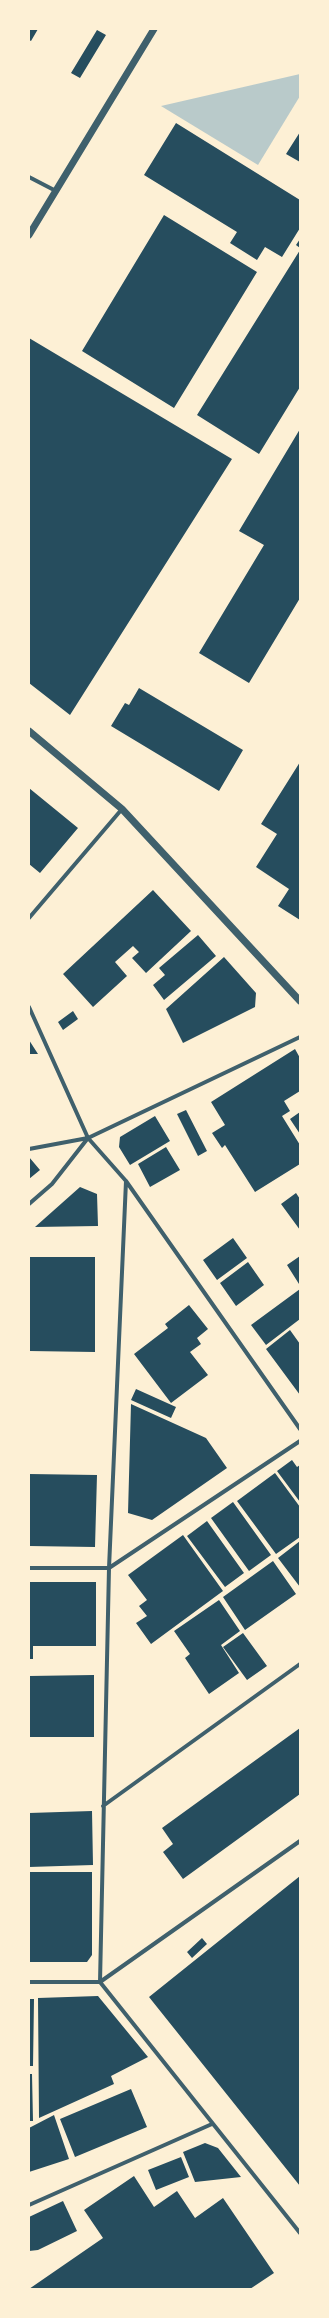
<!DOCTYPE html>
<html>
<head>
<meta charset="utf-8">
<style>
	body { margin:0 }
	#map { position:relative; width:329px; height:2318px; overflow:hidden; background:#fdf0d5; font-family:Manrope,sans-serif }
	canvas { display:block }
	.frame { position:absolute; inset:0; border:30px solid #fdf0d5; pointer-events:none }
</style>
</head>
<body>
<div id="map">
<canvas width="329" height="2318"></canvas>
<div class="frame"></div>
</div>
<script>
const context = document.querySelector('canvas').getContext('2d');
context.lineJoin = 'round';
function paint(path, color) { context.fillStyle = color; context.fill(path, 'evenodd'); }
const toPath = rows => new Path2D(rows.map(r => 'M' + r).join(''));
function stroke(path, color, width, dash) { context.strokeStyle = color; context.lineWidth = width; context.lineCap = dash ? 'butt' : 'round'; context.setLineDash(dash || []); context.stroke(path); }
const green = toPath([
	[300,74,300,96,258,165,161,106]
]);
const building = toPath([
	[29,29,38,29,31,41,29,40],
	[97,30,106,35,80,78,71,73],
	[176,123,300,200,300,228,282,257,265,247,257,260,230,243,237,232,144,175],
	[300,132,300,162,286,154],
	[164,215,257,272,174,408,82,351],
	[300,239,300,248,296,245],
	[300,250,300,387,259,454,197,415],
	[29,338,232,459,70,715,29,683],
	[300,429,300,598,249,683,199,653,264,545,239,531],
	[139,688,243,750,219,791,111,726,125,703,129,705],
	[300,762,300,920,278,906,289,889,256,867,277,834,261,824],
	[29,788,78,828,40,873,29,864],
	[153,890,191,931,146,973,132,958,139,952,133,946,115,962,127,976,93,1007,63,974],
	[198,935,216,956,164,1000,153,985,165,975,159,968],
	[224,957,256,993,255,1007,183,1043,166,1009],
	[73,1011,78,1019,63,1030,58,1022],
	[29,1040,38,1054,29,1054],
	[295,1049,300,1058,300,1091,284,1101,290,1111,282,1116,300,1145,300,1164,255,1192,225,1145,222,1148,212,1133,225,1125,211,1102],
	[186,1110,207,1151,198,1156,177,1114],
	[300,1112,300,1134,290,1119],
	[155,1116,170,1141,130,1165,119,1147,120,1137],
	[166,1147,180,1170,150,1187,138,1164],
	[29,1157,40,1170,29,1179],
	[80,1187,97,1194,98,1226,35,1227],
	[296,1193,300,1199,300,1230,281,1204],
	[233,1238,247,1258,217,1280,203,1260],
	[300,1256,300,1283,299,1284,287,1265],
	[29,1257,95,1257,95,1352,29,1351],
	[248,1262,264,1285,236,1306,220,1283],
	[300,1289,300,1319,266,1345,251,1325],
	[189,1305,208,1329,197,1338,201,1344,190,1352,208,1375,171,1403,134,1354,168,1328,165,1324],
	[290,1330,300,1344,300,1395,266,1349],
	[136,1389,176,1407,171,1418,131,1400],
	[131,1404,206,1438,227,1468,152,1520,128,1513],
	[292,1460,297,1467,300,1465,300,1502,277,1471],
	[275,1473,300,1507,300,1537,276,1554,237,1501],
	[29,1474,97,1475,95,1547,29,1546],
	[233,1502,271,1555,249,1571,211,1518],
	[207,1521,244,1573,225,1587,187,1536],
	[183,1535,223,1591,151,1644,136,1623,147,1616,139,1606,147,1600,128,1575],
	[300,1541,300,1587,278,1558],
	[273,1561,296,1594,245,1630,223,1597],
	[29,1582,96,1582,96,1646,33,1646,33,1659,29,1659],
	[219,1600,240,1631,221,1645,239,1673,209,1694,185,1658,190,1654,174,1631],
	[243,1633,267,1666,247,1680,223,1647],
	[94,1675,94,1737,29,1737,29,1676],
	[300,1728,300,1794,183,1879,163,1852,173,1844,162,1828],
	[92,1811,93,1865,29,1867,29,1813],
	[29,1872,92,1872,92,1955,87,1962,29,1962],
	[300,1876,300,2186,149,1997],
	[202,1938,207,1944,192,1958,187,1952],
	[98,1996,148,2057,111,2076,114,2084,39,2118,38,1998],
	[29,1999,34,1999,33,2066,29,2066],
	[29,2074,32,2074,33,2121,29,2121],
	[131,2089,147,2127,75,2157,60,2119],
	[54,2115,69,2159,29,2172,29,2128],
	[205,2143,218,2148,241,2177,195,2182,183,2152],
	[181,2157,189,2177,156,2190,148,2170],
	[134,2176,154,2207,177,2191,195,2218,223,2198,274,2273,250,2289,29,2289,103,2238,84,2210],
	[63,2201,77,2231,38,2250,29,2251,29,2217]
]);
const minor = toPath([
	[29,177,56,191],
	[29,918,122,809],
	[29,1007,88,1138,126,1181,300,1429],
	[29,1149,88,1138,300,1037],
	[126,1181,109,1568,100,1982,300,2233],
	[29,1204,52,1184,88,1138],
	[29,1568,109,1568,300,1441],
	[103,1806,300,1664],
	[29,1982,100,1982,300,1841],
	[29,2205,212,2124]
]);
const tertiary = toPath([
	[29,235,154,29],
	[29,731,122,809,300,1001]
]);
paint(green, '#b9caca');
paint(building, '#264d5e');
stroke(minor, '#3f606c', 4);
stroke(tertiary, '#3f606c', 7);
</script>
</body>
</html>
